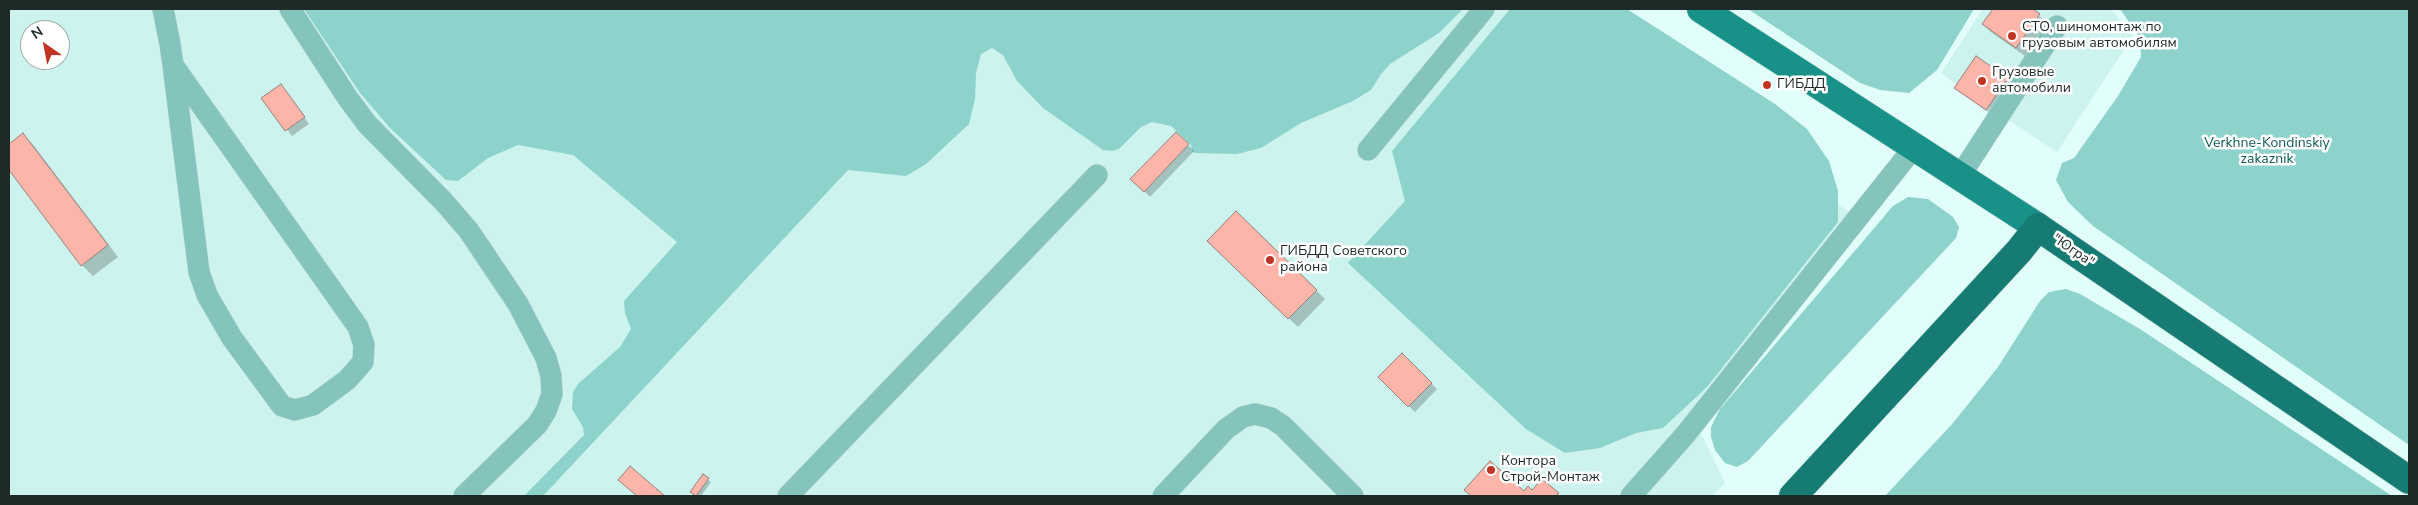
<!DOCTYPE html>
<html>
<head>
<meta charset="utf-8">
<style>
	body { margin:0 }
	#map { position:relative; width:2418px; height:505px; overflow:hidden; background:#e1fefa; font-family:"Nunito Sans",sans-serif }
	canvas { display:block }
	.frame { position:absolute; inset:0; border:10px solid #1e2a28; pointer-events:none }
	.north { position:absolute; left:20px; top:20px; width:50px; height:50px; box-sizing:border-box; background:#fff; border:1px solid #a5aaa9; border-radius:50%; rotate:327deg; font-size:14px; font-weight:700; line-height:20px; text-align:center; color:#1e2a28 }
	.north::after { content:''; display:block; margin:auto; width:18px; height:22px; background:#c03424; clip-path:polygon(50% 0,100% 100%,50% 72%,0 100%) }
</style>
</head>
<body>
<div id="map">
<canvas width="2418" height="505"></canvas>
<div class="frame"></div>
<div class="north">N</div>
</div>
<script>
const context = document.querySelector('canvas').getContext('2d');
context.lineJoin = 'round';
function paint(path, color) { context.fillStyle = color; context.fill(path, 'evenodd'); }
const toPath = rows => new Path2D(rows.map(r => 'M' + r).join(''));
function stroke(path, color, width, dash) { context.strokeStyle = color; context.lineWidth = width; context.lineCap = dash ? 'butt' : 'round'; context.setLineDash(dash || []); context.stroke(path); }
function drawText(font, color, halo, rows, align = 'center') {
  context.font = font + ' "Nunito Sans",sans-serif'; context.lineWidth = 5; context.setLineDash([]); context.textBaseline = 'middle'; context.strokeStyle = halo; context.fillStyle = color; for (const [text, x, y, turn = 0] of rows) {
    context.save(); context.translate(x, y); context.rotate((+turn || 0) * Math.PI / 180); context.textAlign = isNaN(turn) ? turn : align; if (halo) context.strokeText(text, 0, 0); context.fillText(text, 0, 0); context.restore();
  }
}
const built = toPath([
	[9,9,1550,9,1849,212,1694,419,1725,483,1712,496,9,496],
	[30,30,60,30,60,60,30,60],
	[1983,9,2111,9,2133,36,2057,152,1989,107,1986,110,1954,88,1956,84,1941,73]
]);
const green = toPath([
	[304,9,1463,9,1439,33,1390,64,1381,74,1371,90,1353,101,1301,123,1261,148,1237,154,1195,153,1192,151,1191,145,1171,126,1152,122,1141,127,1119,149,1112,151,1103,150,1043,108,1017,81,1003,55,992,48,981,54,976,73,975,99,969,124,926,164,906,176,848,170,543,496,524,496,584,435,583,427,572,409,573,392,578,384,620,347,631,329,625,313,624,301,677,242,573,155,518,145,488,158,458,181,446,180,390,128,360,93],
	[1510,9,1627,9,1775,104,1807,129,1829,161,1838,191,1838,222,1707,387,1663,428,1636,433,1600,448,1565,453,1526,429,1348,263,1405,201,1392,151],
	[1748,9,1974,9,1937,70,1909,93,1880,90,1860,83],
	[2120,9,2409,9,2409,445,2093,226,2068,202,2056,180,2062,163,2074,158,2118,96,2141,57,2140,38],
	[1908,197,1928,199,1953,217,1959,227,1956,238,1748,461,1737,467,1725,463,1715,450,1711,437,1711,427,1720,409,1893,206],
	[2066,289,2080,294,2140,329,2392,496,1885,496,1953,423,1998,367,2040,301,2049,292]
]);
const shadow = toPath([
	[1994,9,2031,9,2048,24,2025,56,1992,33,1983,24],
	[2007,79,2013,85,1992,115,1956,88],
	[281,85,309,124,292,136,263,98],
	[1176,133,1194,151,1150,197,1132,179],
	[23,135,34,146,118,257,93,276,82,265,9,168,9,146],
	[1236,213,1325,299,1298,327,1209,241],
	[1402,354,1437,389,1415,412,1379,377],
	[704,476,711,482,701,496,697,496,692,492],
	[1542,480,1560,496,1472,496,1466,490,1532,492]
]);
const building = toPath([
	[1993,9,2033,9,2040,14,2016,48,1982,24,1993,9],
	[1976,56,2008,78,1986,110,1954,88,1976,56],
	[281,84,305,117,285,131,261,98,281,84],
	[1176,132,1189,144,1144,192,1130,179,1176,132],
	[23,133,108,245,81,266,9,170,9,144,23,133],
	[1236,211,1317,290,1288,319,1207,241,1236,211],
	[1402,353,1432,383,1408,407,1378,377,1402,353],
	[1490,461,1524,491,1528,486,1532,490,1542,479,1559,493,1556,496,1471,496,1464,490,1490,461],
	[630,466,665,496,637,496,618,480,630,466],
	[703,474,709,478,696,496,690,492,703,474]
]);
const minor = toPath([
	[163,9,170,44,173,65,199,272,207,295,232,338,282,406,295,410,313,405,347,380,363,362,364,345,358,327,173,65],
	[290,9,347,97,367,124,444,202,469,231,518,304,546,358,551,376,552,394,546,411,537,425,464,496],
	[1368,150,1484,9],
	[1960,176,2057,26],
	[788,496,1097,175],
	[1163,496,1226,429,1243,417,1255,414,1271,418,1283,426,1353,496],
	[1631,496,1685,435,1915,146]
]);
const major = toPath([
	[1701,9,2038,227]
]);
const highway = toPath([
	[1793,496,2019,251,2038,227,2409,480]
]);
const markers = [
	[2012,36,5,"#c03424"],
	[1982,81,5,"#c03424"],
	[1767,85,5,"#c03424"],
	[1270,260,5,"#c03424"],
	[1491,470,5,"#c03424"]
];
const poiNames = [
	["СТО, шиномонтаж по",2022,28],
	["грузовым автомобилям",2022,44],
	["Грузовые",1992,73],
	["автомобили",1992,89],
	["ГИБДД",1777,85],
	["ГИБДД Советского",1280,252],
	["района",1280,268],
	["Контора",1501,462],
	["Строй-Монтаж",1501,478]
];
const parkNames = [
	["Verkhne-Kondinskiy",2267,144],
	["zakaznik",2267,160]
];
const streetNames = [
	["\"Югра\"",2073,251,34]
];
paint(built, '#ccf3ee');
paint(green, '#8dd3cb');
paint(shadow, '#0003');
paint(building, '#fdb5a9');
stroke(building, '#99817c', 1);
stroke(minor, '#bed8d4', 22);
stroke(major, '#bed8d4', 29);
stroke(highway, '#bed8d4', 29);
stroke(minor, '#84c4bc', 21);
stroke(major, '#189288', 28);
stroke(highway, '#157b73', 28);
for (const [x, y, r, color] of markers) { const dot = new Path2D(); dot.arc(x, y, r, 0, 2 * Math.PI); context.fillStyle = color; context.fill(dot); stroke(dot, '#fff', 2); }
drawText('14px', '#1e2a28', '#fff', poiNames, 'left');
drawText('14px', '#0f5b55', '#fff', parkNames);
drawText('14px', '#1e2a28', '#fff', streetNames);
</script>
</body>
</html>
